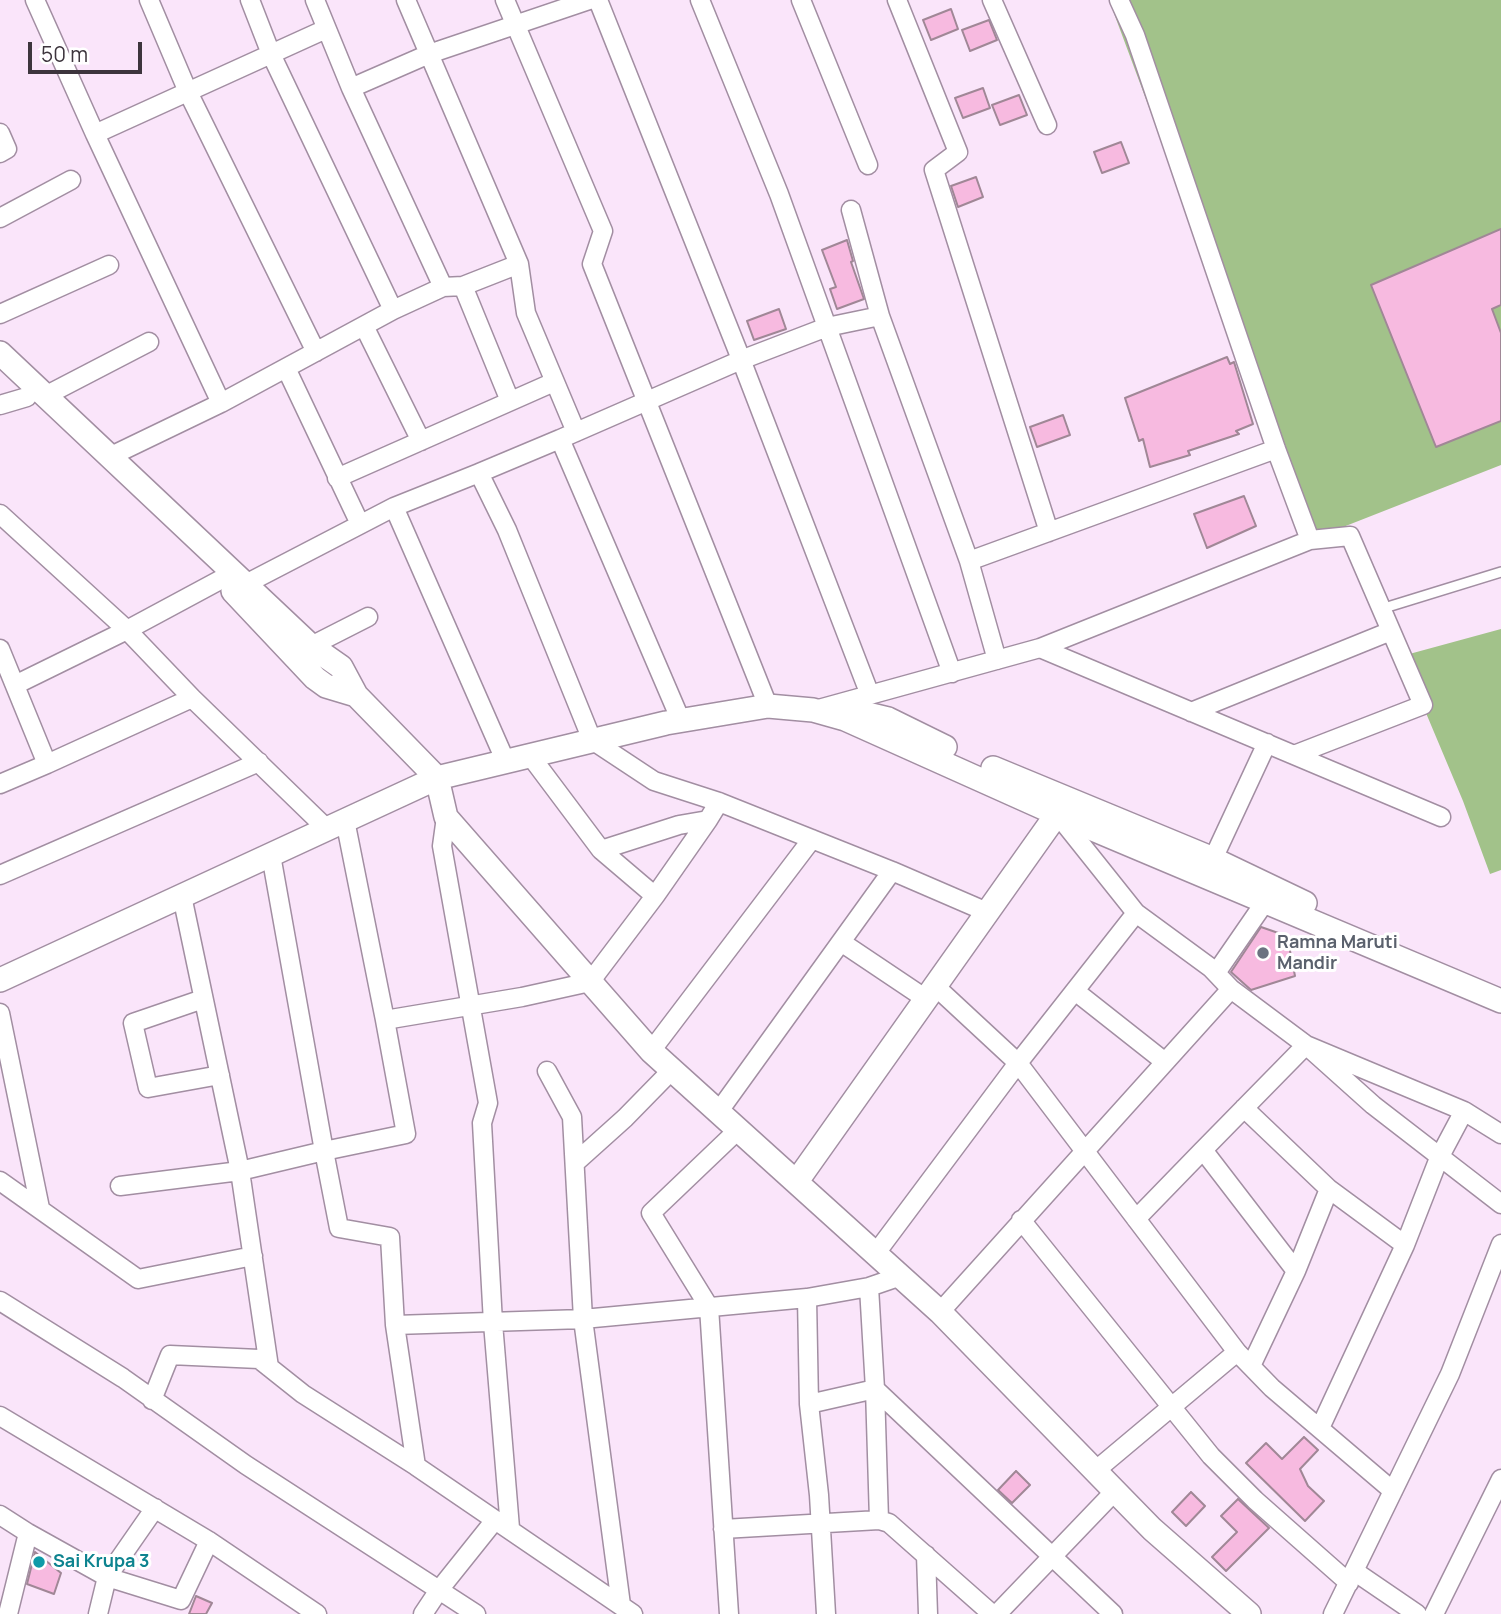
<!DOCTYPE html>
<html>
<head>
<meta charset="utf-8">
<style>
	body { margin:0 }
	#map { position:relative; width:1501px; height:1614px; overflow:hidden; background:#fae5fa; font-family:Manrope,sans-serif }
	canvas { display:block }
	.scale { position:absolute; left:28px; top:42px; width:114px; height:32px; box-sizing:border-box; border:4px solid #3d353d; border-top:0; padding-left:9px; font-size:21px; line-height:24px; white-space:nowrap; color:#3d353d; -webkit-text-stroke:5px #fff; paint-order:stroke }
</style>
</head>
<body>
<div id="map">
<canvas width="1501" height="1614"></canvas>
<div class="scale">50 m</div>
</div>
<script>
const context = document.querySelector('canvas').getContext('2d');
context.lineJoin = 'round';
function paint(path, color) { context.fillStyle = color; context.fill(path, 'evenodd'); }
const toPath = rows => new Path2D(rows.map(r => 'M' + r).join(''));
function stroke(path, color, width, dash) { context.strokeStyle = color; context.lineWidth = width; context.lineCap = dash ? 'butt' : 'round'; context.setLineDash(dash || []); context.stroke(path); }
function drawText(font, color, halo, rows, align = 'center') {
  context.font = font + ' Manrope,sans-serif'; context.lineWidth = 6; context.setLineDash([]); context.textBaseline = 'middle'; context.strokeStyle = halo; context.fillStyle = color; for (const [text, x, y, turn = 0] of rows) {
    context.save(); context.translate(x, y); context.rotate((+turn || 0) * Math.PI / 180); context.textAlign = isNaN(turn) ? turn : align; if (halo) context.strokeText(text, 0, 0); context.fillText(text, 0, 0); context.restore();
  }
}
const forest = toPath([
	[1109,0,1501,0,1501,465,1310,540],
	[1501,629,1501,870,1490,874,1463,801,1402,656]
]);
const building = toPath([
	[951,9,958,29,931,40,923,20,951,9],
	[989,20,997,40,970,51,962,30,989,20],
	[983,88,990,108,963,118,955,98,983,88],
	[1019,95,1027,115,1000,125,992,105,1019,95],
	[1121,142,1129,163,1102,173,1094,152,1121,142],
	[976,177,983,197,958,207,951,186,976,177],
	[1501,229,1501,305,1492,309,1501,333,1501,421,1436,447,1371,285,1501,229],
	[847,240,853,261,851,262,864,299,837,309,830,289,836,287,822,250,847,240],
	[779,309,786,329,754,340,747,321,779,309],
	[1227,357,1230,364,1234,362,1253,424,1236,431,1239,434,1188,451,1190,455,1150,467,1143,439,1139,441,1125,398,1227,357],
	[1063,415,1070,435,1037,447,1030,427,1063,415],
	[1244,496,1256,526,1207,548,1194,514,1244,496],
	[1261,927,1287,936,1295,976,1251,990,1231,972,1261,927],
	[1304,1437,1318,1450,1300,1469,1308,1486,1324,1501,1305,1521,1246,1463,1266,1443,1282,1459,1304,1437],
	[1016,1471,1030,1485,1012,1503,998,1490,1016,1471],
	[1191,1492,1205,1506,1186,1526,1172,1512,1191,1492],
	[1238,1499,1269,1528,1226,1571,1212,1557,1237,1532,1221,1516,1238,1499],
	[35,1552,61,1573,54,1594,27,1584,35,1552],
	[196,1596,212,1603,206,1614,189,1614,196,1596]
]);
const service = toPath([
	[1381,609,1501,572]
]);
const minor = toPath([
	[35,0,95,134,271,54,250,0],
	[149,0,188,92,316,352],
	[315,0,351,88,429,54,589,0],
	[406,0,519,264,526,313,576,432],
	[505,0,603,231,592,264,768,706],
	[598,0,737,349,870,695],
	[700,0,779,194,952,673],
	[801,0,868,165],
	[897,0,958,152,934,170,1049,532],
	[992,0,1047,125],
	[326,29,271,54,393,310],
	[351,88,443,287],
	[0,133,7,149,0,153],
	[95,134,221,403,109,457],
	[851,210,880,316,969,561,1276,449],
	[0,218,71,180],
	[463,286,510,401],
	[0,314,109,265],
	[364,326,421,441],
	[286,368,360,524],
	[45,396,149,342],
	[221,403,393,310,443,287,463,286,519,264],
	[0,405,27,397],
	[560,439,479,473,507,530,592,740,654,781,719,802,892,871,987,912],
	[337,478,554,382],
	[394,507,479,473],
	[0,514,127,630,192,698,327,829],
	[969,561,997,660],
	[236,589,394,507,505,760],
	[311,646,368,617],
	[1040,648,1310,540,1276,449,1135,35,1119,0],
	[0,649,47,764,192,698],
	[15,685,127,630,233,573],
	[815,710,1040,648,1441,817],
	[1191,712,1391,631],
	[681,721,560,439,741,360,827,327,880,316],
	[529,754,601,850],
	[1294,755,1423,705,1350,536,1310,540],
	[0,784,47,764],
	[1057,814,1136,913,1211,968,1231,989,1306,1045,1373,1105,1501,1204],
	[446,817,442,846,488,1103,482,1123,493,1323,510,1528],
	[345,820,385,1020],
	[1213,859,1267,743],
	[0,875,259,762],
	[182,896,240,1171,269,1367],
	[655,896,708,820],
	[841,942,926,999],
	[1216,973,1265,902],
	[935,986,1018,1063,1237,1352,1272,1388,1393,1491],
	[1075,991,1165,1062],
	[203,999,133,1023,148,1088,220,1075],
	[0,1013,40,1208],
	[651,1051,812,839],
	[547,1071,572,1117,583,1319,621,1605],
	[1244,1108,1329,1189],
	[719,1111,892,871],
	[1203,1150,1306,1045,1464,1111],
	[576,1162,625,1118,672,1070],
	[0,1181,138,1279,253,1256],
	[120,1186,240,1171,324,1151,271,855],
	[1136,1219,1203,1150,1296,1271,1329,1189,1405,1245,1439,1158,1464,1111,1501,1134],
	[1021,1220,1211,1456,1255,1500,1349,1583],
	[876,1253,1018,1063,1136,913],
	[869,1287,875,1389,1113,1614],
	[807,1298,809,1404,819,1495,826,1614],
	[0,1301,123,1378,246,1465,439,1590,495,1520],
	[940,1312,1231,989],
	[395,1325,390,1237,339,1228,324,1151,406,1134,385,1020,522,997,590,982,655,896,601,850,679,825,708,820,719,802],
	[1251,1366,1296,1271],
	[152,1400,170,1355,259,1359,303,1394,416,1466,395,1325,583,1319,807,1298,869,1287,901,1276],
	[809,1404,875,1389,879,1520],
	[0,1416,209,1541],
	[1320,1428,1405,1245],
	[416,1466,633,1614],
	[1095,1471,1237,1352],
	[0,1515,28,1533,107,1577,181,1600,209,1541,317,1614],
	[723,1529,879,1520,889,1523,992,1614],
	[926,1555,928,1614],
	[1354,1571,1417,1614],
	[8,1614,28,1533],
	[98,1614,107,1577,155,1508],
	[423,1614,439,1590,476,1614],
	[729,1614,709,1307,651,1213,739,1129],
	[997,1614,1115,1491],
	[1333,1614,1450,1374,1501,1244],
	[1434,1614,1501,1479]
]);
const tertiary = toPath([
	[0,353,311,646,341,667,356,695,437,778,446,817,651,1051,940,1312,1152,1529,1249,1614],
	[233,591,315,678,326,686,356,695],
	[851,717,863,713,888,719,945,747],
	[993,768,1213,859,1305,903],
	[0,980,437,778,666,723,768,706,813,710,845,719,1057,814,1501,1001],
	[797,1181,1057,814]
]);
const markers = [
	[1263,953,7,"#6b7280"],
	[39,1562,7,"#0f9aa8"]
];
const worshipNames = [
	["Ramna Maruti",1277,943],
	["Mandir",1277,964]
];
const cultureNames = [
	["Sai Krupa 3",53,1562]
];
paint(forest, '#a2c28a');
paint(building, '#f7bae0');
stroke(building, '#a08796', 2);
stroke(service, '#a28ea2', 12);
stroke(minor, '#a28ea2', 21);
stroke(tertiary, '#a28ea2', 26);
stroke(service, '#fff', 9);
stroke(minor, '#fff', 18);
stroke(tertiary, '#fff', 23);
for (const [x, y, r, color] of markers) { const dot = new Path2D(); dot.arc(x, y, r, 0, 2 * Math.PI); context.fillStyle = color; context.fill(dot); stroke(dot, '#fff', 2.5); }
drawText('bold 18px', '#5b616d', '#fff', worshipNames, 'left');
drawText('bold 18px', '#0d838f', '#fff', cultureNames, 'left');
</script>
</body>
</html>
